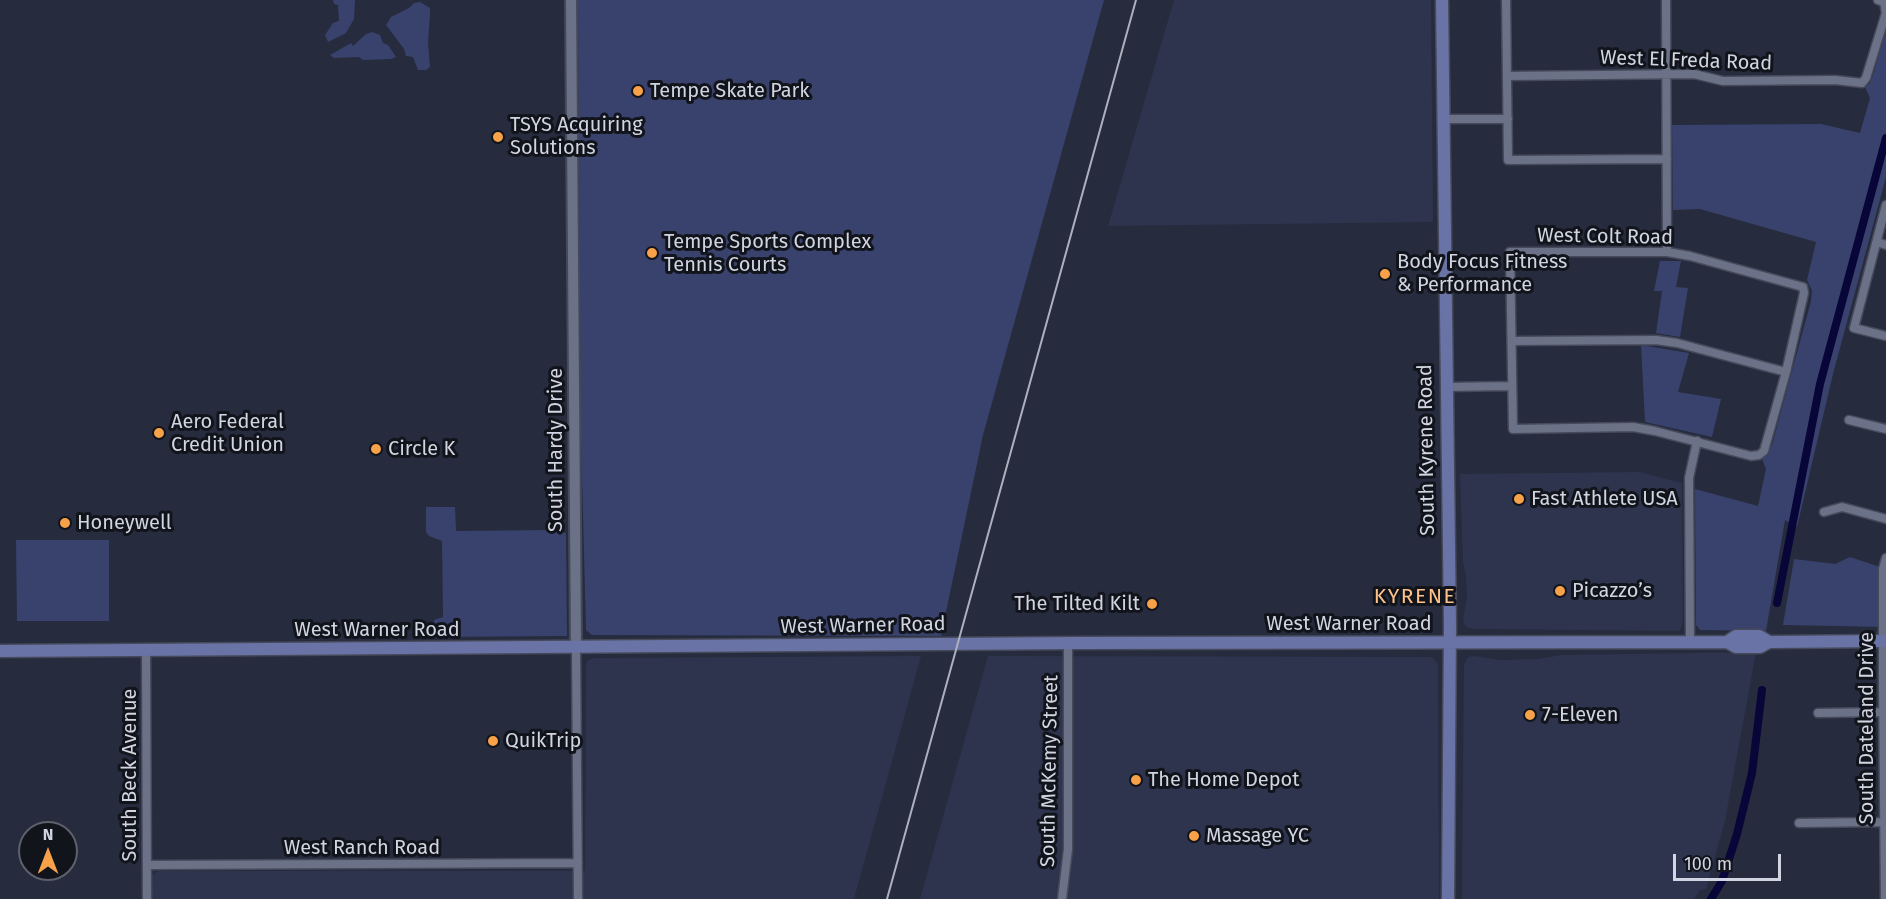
<!DOCTYPE html>
<html>
<head>
<meta charset="utf-8">
<style>
	body { margin:0 }
	#map { position:relative; width:1886px; height:899px; overflow:hidden; background:#262b3e; font-family:"Fira Sans",sans-serif }
	canvas { display:block }
	.north { position:absolute; left:18px; top:821px; width:60px; height:60px; box-sizing:border-box; background:#12141c; border:2px solid #5e616b; border-radius:50%; rotate:0deg; font-size:16px; font-weight:700; line-height:24px; text-align:center; color:#d1d5e1 }
	.north::after { content:''; display:block; margin:auto; width:21px; height:27px; background:#f7a149; clip-path:polygon(50% 0,100% 100%,50% 72%,0 100%) }
	.scale { position:absolute; left:1673px; top:854px; width:108px; height:27px; box-sizing:border-box; border:3px solid #d1d5e1; border-top:0; padding-left:8px; font-size:18px; line-height:21px; white-space:nowrap; color:#d1d5e1; -webkit-text-stroke:4px #12141c; paint-order:stroke }
</style>
</head>
<body>
<div id="map">
<canvas width="1886" height="899"></canvas>
<div class="north">N</div>
<div class="scale">100 m</div>
</div>
<script>
const context = document.querySelector('canvas').getContext('2d');
context.lineJoin = 'round';
function paint(path, color) { context.fillStyle = color; context.fill(path, 'evenodd'); }
const toPath = rows => new Path2D(rows.map(r => 'M' + r).join(''));
function stroke(path, color, width, dash) { context.strokeStyle = color; context.lineWidth = width; context.lineCap = dash ? 'butt' : 'round'; context.setLineDash(dash || []); context.stroke(path); }
function drawText(font, color, halo, rows, align = 'center') {
  context.font = font + ' "Fira Sans",sans-serif'; context.lineWidth = 6; context.setLineDash([]); context.textBaseline = 'middle'; context.strokeStyle = halo; context.fillStyle = color; for (const [text, x, y, turn = 0] of rows) {
    context.save(); context.translate(x, y); context.rotate((+turn || 0) * Math.PI / 180); context.textAlign = isNaN(turn) ? turn : align; if (halo) context.strokeText(text, 0, 0); context.fillText(text, 0, 0); context.restore();
  }
}
const built = toPath([
	[1174,0,1431,0,1433,222,1108,226],
	[1639,472,1682,483,1683,621,1681,629,1678,631,1477,629,1468,628,1465,625,1463,619,1467,597,1466,576,1463,562,1460,474],
	[1756,652,1725,821,1706,889,1700,890,1694,899,1462,899,1464,665,1468,657,1474,656,1501,660,1539,659,1561,655],
	[921,656,854,899,152,899,152,876,158,871,585,871,586,665,588,660,595,658],
	[988,656,1432,657,1438,664,1439,899,920,899]
]);
const green = toPath([
	[333,0,355,0,354,19,346,33,328,42,325,35,333,23,339,21,338,5,334,4],
	[578,0,1104,0,983,435,941,636,592,635,586,630,581,438],
	[420,2,430,8,430,14,428,43,430,67,426,70,418,70,413,57,406,56,404,49,386,25,391,17,409,8,414,3],
	[1886,29,1886,177,1833,374,1797,527,1785,520,1766,631,1700,630,1696,625,1695,489,1758,506,1766,469,1762,459,1766,456,1772,445,1811,301,1812,291,1807,280,1816,242,1700,209,1673,210,1672,125,1821,124,1860,133,1870,98,1865,87,1870,83,1874,72],
	[372,32,380,35,383,43,388,45,396,57,391,59,363,60,359,57,334,58,330,55,351,43,353,46,366,34],
	[1660,261,1681,261,1676,287,1688,288,1680,337,1656,333,1662,291,1654,291],
	[1641,345,1689,353,1678,392,1721,399,1712,437,1645,422],
	[426,507,455,507,456,531,550,530,566,533,567,636,434,637,434,620,443,617,442,541,429,536,426,532],
	[16,540,109,540,109,621,17,621],
	[1850,557,1886,569,1886,627,1783,625,1794,559,1835,564]
]);
const canal = toPath([
	[1777,603,1820,384,1886,138],
	[1711,899,1722,881,1737,834,1752,773,1762,690]
]);
const minor = toPath([
	[1506,0,1508,160,1667,159],
	[1666,0,1667,252],
	[1508,76,1694,74,1723,81,1835,80,1862,83,1866,78,1886,13,1884,2,1878,0],
	[1443,119,1508,119],
	[1886,205,1854,328,1886,336],
	[1877,242,1886,245],
	[1510,252,1667,252,1690,256,1803,287,1804,293,1786,372,1764,451,1759,455,1751,456,1655,431,1633,427,1513,429,1510,252],
	[1512,341,1656,340,1677,343,1786,372],
	[1446,387,1512,386],
	[1849,420,1886,429],
	[1824,512,1842,507,1886,519],
	[1690,643,1689,478,1697,441],
	[576,648,578,899],
	[146,651,147,899],
	[1818,713,1886,712],
	[1799,823,1884,822],
	[147,865,578,863],
	[1062,899,1068,849,1068,644],
	[1885,899,1883,690,1883,569,1886,558]
]);
const tertiary = toPath([
	[571,0,576,648]
]);
const secondary = toPath([
	[1442,0,1450,625,1448,899],
	[1727,642,1736,636,1759,636,1769,642,1886,641],
	[0,651,1075,643,1727,642,1736,647,1760,647,1769,642]
]);
const rail = toPath([
	[887,899,1136,0]
]);
const markers = [
	[638,91,6,"#f7a149"],
	[498,137,6,"#f7a149"],
	[652,253,6,"#f7a149"],
	[1385,274,6,"#f7a149"],
	[159,433,6,"#f7a149"],
	[376,449,6,"#f7a149"],
	[1519,499,6,"#f7a149"],
	[65,523,6,"#f7a149"],
	[1560,591,6,"#f7a149"],
	[1152,604,6,"#f7a149"],
	[1530,715,6,"#f7a149"],
	[493,741,6,"#f7a149"],
	[1136,780,6,"#f7a149"],
	[1194,836,6,"#f7a149"]
];
const streetNames = [
	["West El Freda Road",1686,61,2],
	["West Colt Road",1605,237,1],
	["South Hardy Drive",556,450,-90],
	["South Kyrene Road",1427,450,-91],
	["West Warner Road",1349,624],
	["West Warner Road",863,626,-1],
	["West Warner Road",377,630],
	["South Dateland Drive",1867,728,-90],
	["South McKemy Street",1050,771,-89],
	["South Beck Avenue",130,775,-90],
	["West Ranch Road",362,848]
];
const poiNames = [
	["Tempe Skate Park",650,91],
	["TSYS Acquiring",510,125],
	["Solutions",510,148],
	["Tempe Sports Complex",664,242],
	["Tennis Courts",664,265],
	["Body Focus Fitness",1397,262],
	["& Performance",1397,285],
	["Aero Federal",171,422],
	["Credit Union",171,445],
	["Circle K",388,449],
	["Fast Athlete USA",1531,499],
	["Honeywell",77,523],
	["Picazzo’s",1572,591],
	["The Tilted Kilt",1140,604,"right"],
	["7-Eleven",1542,715],
	["QuikTrip",505,741],
	["The Home Depot",1148,780],
	["Massage YC",1206,836]
];
const neighbourhoodNames = [
	["KYRENE",1415,597]
];
paint(built, '#2e344d');
paint(green, '#39426c');
stroke(canal, '#080538', 8);
stroke(minor, '#454959', 11);
stroke(tertiary, '#454959', 14);
stroke(secondary, '#454959', 15);
stroke(minor, '#6b7187', 8);
stroke(tertiary, '#6b7187', 10);
stroke(secondary, '#6973a5', 12);
stroke(rail, '#adb1be', 2);
for (const [x, y, r, color] of markers) { const dot = new Path2D(); dot.arc(x, y, r, 0, 2 * Math.PI); context.fillStyle = color; context.fill(dot); stroke(dot, '#12141c', 2); }
drawText('20px', '#d1d5e1', '#12141c', streetNames);
drawText('20px', '#d1d5e1', '#12141c', poiNames, 'left');
context.letterSpacing = '1.5px';
drawText('21px', '#fec189', '#12141c', neighbourhoodNames);
context.letterSpacing = '0px';
</script>
</body>
</html>
